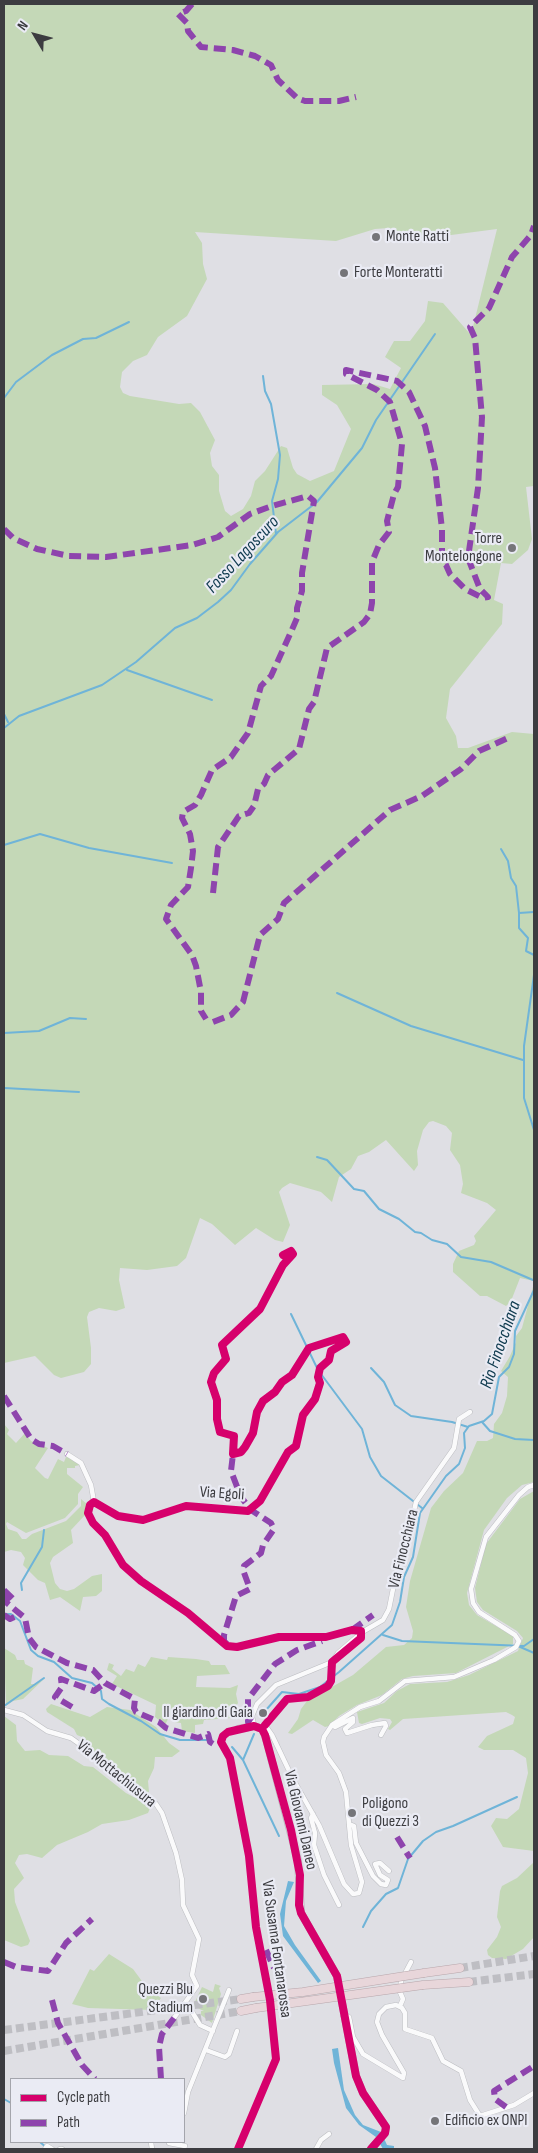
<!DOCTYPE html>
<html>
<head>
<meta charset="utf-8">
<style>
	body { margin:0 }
	#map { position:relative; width:538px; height:2153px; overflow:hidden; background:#dfdfe4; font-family:"Sofia Sans Condensed",sans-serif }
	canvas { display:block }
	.frame { position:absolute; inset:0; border:5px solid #3c3c40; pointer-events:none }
	.legend { position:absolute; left:10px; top:2078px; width:175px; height:65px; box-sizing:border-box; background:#eaebf4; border:1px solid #a4a5ac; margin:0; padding:6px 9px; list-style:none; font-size:15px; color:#3c3c40 }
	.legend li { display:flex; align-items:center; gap:10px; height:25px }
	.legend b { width:25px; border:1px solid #a4a5ac }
	.north { position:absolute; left:10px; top:10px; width:50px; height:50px; -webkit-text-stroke:4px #eaebf4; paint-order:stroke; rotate:307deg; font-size:14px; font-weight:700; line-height:20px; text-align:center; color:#3c3c40 }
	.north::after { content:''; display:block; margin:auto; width:18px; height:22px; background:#3c3c40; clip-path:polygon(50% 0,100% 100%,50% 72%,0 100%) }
</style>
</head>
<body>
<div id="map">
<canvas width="538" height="2153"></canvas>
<div class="frame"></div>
<ul class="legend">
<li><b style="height:6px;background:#d6006c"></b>Cycle path</li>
<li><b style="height:6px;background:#8e44ad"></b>Path</li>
</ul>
<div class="north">N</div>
</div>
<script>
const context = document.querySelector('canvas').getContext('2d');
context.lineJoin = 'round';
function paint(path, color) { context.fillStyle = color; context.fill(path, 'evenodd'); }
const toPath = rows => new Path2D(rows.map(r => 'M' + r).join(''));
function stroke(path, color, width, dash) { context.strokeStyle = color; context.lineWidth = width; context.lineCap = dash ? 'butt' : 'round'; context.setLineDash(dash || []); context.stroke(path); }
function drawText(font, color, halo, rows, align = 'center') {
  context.font = font + ' "Sofia Sans Condensed",sans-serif'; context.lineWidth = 4.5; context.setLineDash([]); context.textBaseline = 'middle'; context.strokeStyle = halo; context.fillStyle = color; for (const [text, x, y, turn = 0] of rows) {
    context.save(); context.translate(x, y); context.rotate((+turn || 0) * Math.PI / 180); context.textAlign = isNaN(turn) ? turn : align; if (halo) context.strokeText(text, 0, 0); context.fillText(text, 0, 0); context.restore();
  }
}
const green = toPath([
	[4,4,534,4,534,486,526,487,532,539,528,550,512,564,501,563,494,600,503,604,502,624,450,689,446,718,456,736,458,748,468,748,512,732,534,734,534,1281,520,1278,511,1301,506,1306,487,1296,480,1296,453,1272,453,1264,459,1251,474,1245,476,1241,474,1236,496,1210,487,1203,461,1193,463,1184,460,1165,450,1150,452,1133,446,1126,433,1121,429,1122,423,1130,417,1151,418,1165,414,1171,386,1140,369,1152,358,1156,351,1169,339,1177,332,1202,321,1192,290,1183,282,1188,279,1192,290,1225,283,1242,275,1240,256,1228,235,1245,212,1224,200,1218,186,1258,177,1266,147,1270,120,1268,119,1280,125,1308,116,1311,99,1308,89,1312,87,1317,91,1348,91,1364,84,1372,61,1378,54,1375,35,1356,4,1363],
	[389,228,395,230,406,239,413,240,497,229,471,335,443,303,428,301,425,321,410,341,394,341,385,357,401,368,390,389,373,384,322,385,322,395,337,405,351,429,334,471,310,481,297,474,293,468,287,448,281,446,265,471,255,481,251,496,243,509,231,516,225,511,219,491,219,475,212,466,210,453,215,440,200,412,191,403,179,404,130,396,123,393,120,387,122,372,133,361,147,355,158,337,187,316,207,279,203,264,202,243,195,232,336,241,375,229],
	[534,1283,534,1482,522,1485,507,1498,484,1530,467,1593,469,1605,477,1615,513,1636,513,1644,456,1673,413,1676,402,1679,382,1695,357,1705,339,1716,329,1726,325,1727,313,1720,292,1734,288,1733,298,1719,301,1709,307,1701,353,1675,386,1647,404,1645,412,1638,413,1631,406,1607,410,1581,431,1508,444,1491,463,1473,477,1441,487,1441,493,1438,494,1424,502,1413,507,1396,508,1377,501,1371,510,1356,516,1342,516,1336,522,1328],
	[4,1424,9,1430,7,1434,16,1443,25,1433,31,1441,48,1448,35,1468,45,1478,48,1479,58,1459,64,1462,66,1457,72,1458,80,1465,75,1466,75,1468,67,1468,67,1474,83,1487,78,1494,78,1504,65,1518,26,1533,7,1522,6,1524,8,1529,17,1532,22,1539,26,1539,32,1534,66,1521,81,1506,81,1499,87,1504,86,1514,71,1530,73,1543,53,1557,50,1563,55,1583,60,1589,67,1591,74,1589,92,1576,102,1574,102,1591,96,1596,83,1597,80,1611,60,1597,50,1600,45,1583,38,1580,23,1565,25,1558,21,1552,11,1550,4,1552],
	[534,1491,534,1851,503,1847,491,1826,496,1818,507,1819,519,1809,528,1773,526,1758,513,1750,484,1750,478,1747,487,1736,513,1724,515,1717,512,1715,506,1712,403,1719,390,1730,388,1729,392,1722,390,1719,380,1718,362,1724,359,1723,357,1712,384,1703,397,1691,410,1684,447,1682,469,1675,518,1651,523,1638,517,1631,483,1610,477,1602,475,1588,486,1544,520,1499],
	[4,1648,15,1655,17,1660,24,1660,25,1664,33,1668,31,1684,35,1684,44,1679,23,1699,13,1701,6,1706],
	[151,1657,167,1660,168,1657,196,1659,209,1661,211,1665,225,1665,230,1674,197,1676,196,1687,230,1688,238,1685,236,1694,238,1703,236,1706,215,1709,215,1715,231,1715,231,1718,204,1720,203,1724,195,1725,195,1733,182,1731,181,1723,174,1722,175,1719,169,1717,165,1725,155,1717,156,1705,112,1684,117,1676,107,1670,109,1663,114,1665,112,1669,121,1676,126,1669,134,1672,138,1664,145,1667],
	[51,1704,90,1717,107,1707,130,1710,156,1727,169,1743,180,1751,172,1757,155,1757,154,1768,148,1781,149,1792,145,1793,83,1743,82,1737,77,1735,74,1729,47,1712,46,1709],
	[4,1716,16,1725,17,1741,25,1751,40,1750,49,1755,68,1756,84,1766,93,1767,126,1793,151,1806,148,1813,129,1820,102,1824,88,1832,57,1845,42,1858,27,1854,19,1855,15,1863,24,1878,14,1889,15,1902,30,1941,28,1945,21,1947,4,1940],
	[534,1862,534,1937,523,1949,506,1959,492,1958,488,1955,487,1950,497,1937,501,1927,497,1917,500,1891,502,1886,517,1878],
	[109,1954,133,1969,147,1988,161,1998,152,2010,88,2008,72,2004,90,1969,94,1971],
	[215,1984,221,1986,219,1988,221,1994,212,2023,201,2015,201,2011,204,2011,193,2006,202,1987,213,1992]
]);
const water = toPath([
	[288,1881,294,1882,286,1901,284,1926,295,1945,321,1981,318,1983,283,1936,280,1914],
	[338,2048,344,2090,355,2115,363,2125,381,2132,387,2145,394,2146,394,2149,383,2149,376,2137,359,2125,346,2108,334,2063,332,2049]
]);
const stream = toPath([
	[263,376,265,391,271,404,280,455,278,479,272,501,276,534],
	[4,398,16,382,52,355,83,339,96,338,129,322],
	[127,670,212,700],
	[4,714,8,722],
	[4,728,19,716,102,685,136,662,175,628,197,618,218,602,231,590,250,564,278,532,317,502,362,448,376,420,435,334],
	[4,845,40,834,89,848,172,863],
	[501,849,508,861,511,878,516,886,519,913,519,928,528,938,526,951,534,955,534,975,524,1046,524,1098,534,1130],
	[519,913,534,912],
	[337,993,411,1026,523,1060],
	[4,1033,39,1031,70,1018,86,1019],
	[4,1088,79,1092],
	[317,1157,327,1160,354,1189,364,1191,379,1209,399,1219,415,1232,421,1233,432,1240,447,1244,461,1257,491,1262,533,1280],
	[291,1314,318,1370],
	[371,1368,384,1382,395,1405,411,1416,452,1422,468,1427],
	[321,1374,362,1429,370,1457,381,1476,422,1508],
	[482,1422,490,1431,515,1439,534,1440],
	[22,1590,21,1583,42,1547,44,1530],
	[4,1614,11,1614,20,1621,31,1650,38,1656,54,1662,72,1678,92,1683,101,1691,102,1699,109,1704,141,1721,160,1734,180,1740,208,1740],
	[383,1635,402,1641,524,1646,534,1639],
	[518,1646,534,1653],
	[4,1706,44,1678],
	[266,1710,282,1692,299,1694,320,1687,339,1672,392,1625,400,1602,404,1577,413,1557,420,1513,446,1476,459,1464,465,1448,464,1433,469,1426,484,1421,492,1414,499,1377,509,1367,514,1354,515,1331,534,1290,534,1271],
	[232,1747,243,1760,279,1836],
	[243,1760,254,1734],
	[363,1927,371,1911,386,1894,398,1888,408,1859,423,1841,436,1832,453,1826,517,1797],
	[4,2099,11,2103],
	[40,2142,48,2149]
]);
const highwayTunnel = toPath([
	[460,1968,534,1956],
	[469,1982,534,1974],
	[4,2030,241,1999],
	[4,2051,241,2011]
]);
const street = toPath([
	[283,1255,291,1251,293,1254,283,1265,260,1309,222,1345,226,1359,214,1373,211,1382,217,1400,217,1419,220,1432,234,1436,233,1454,241,1452,245,1447,253,1433,257,1412,263,1401,275,1392,282,1382,292,1375,309,1348,343,1337,346,1342,331,1351,329,1360,320,1368,318,1377,320,1383,315,1399,303,1415,296,1446,288,1452,260,1501,248,1511,186,1506,143,1520,118,1516,94,1502,90,1505,88,1513,93,1523,105,1535,123,1565,141,1581,188,1613,227,1646,237,1647,279,1637,326,1637,352,1630],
	[67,1454,81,1463,91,1485,94,1502],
	[364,1631,383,1620,389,1609,398,1564,406,1546,416,1502,454,1448,459,1419,470,1412],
	[4,1710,23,1715,47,1731,71,1738,106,1763,156,1804,162,1813,176,1853,182,1880,183,1905,199,1939,192,1975,197,1986,174,2018],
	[265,1725,287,1699,308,1697,328,1686,331,1681,333,1661],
	[332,1725,335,1727,353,1718,353,1722,345,1729,347,1733,372,1725,385,1723,386,1726,381,1735],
	[254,1726,252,1716,257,1704,276,1685,332,1662,338,1653,360,1634],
	[238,1729,226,1733,221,1742,230,1758,249,1856,256,1927,270,2000,276,2059,238,2149],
	[262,1729,265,1725,272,1735,293,1779,319,1825,344,1884,353,1894,359,1893,362,1882,351,1845,346,1792,339,1773,326,1755,323,1742,324,1737,332,1725,360,1707,379,1701,405,1681,454,1677,494,1660,516,1647,519,1641,515,1635,479,1612,473,1603,471,1589,486,1537,519,1495,528,1487,534,1485],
	[313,1814,311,1818,315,1833,314,1845,324,1875,339,1905],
	[349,1824,354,1826,356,1843,373,1876,381,1884,386,1885,388,1880,380,1875,375,1864,380,1863,389,1871],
	[186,2002,200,2025,213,2031],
	[400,2006,403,1999,400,1992,401,1981,411,1962],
	[343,2015,349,2017,353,2037,363,2054,403,2078,404,2073,382,2035,377,2022,379,2014,386,2007,396,2005,402,2008,405,2013,405,2029,432,2038,443,2061,461,2071,470,2100,480,2116,514,2105,534,2093],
	[206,2050,225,2057,229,2054,237,2031],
	[184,2113,188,2092,229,1990],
	[151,2142,152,2149],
	[169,2143,185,2146],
	[45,2149,47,2146,52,2149],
	[60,2149,62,2149],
	[316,2149,321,2140,329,2134]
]);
const secondary = toPath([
	[238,1729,254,1726,262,1729,265,1735,298,1861,301,1913,337,1976,356,2076,363,2093,386,2127,385,2133,371,2149]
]);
const highway = toPath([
	[424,1973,460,1968],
	[423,1985,469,1982],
	[241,1999,253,1997],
	[241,2011,256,2008]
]);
const streetBridge = toPath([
	[338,1657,362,1636,360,1631,352,1630]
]);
const highwayBridge = toPath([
	[253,1997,303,1992,424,1973],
	[256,2008,423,1985]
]);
const quiet = toPath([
	[192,4,186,11,178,14,187,23,188,31,201,47,233,50,255,56,271,65,278,80,297,98,305,101,339,101,356,97],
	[4,529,13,538,37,549,69,556,106,557,192,545,218,537,250,514,272,506,308,496,314,501,302,573,302,591,297,608,297,618,291,632,271,676,261,686,248,733,231,757,212,770,201,795,195,805,183,812,182,818,190,834,193,851,191,868,188,887,171,905,166,919,192,955,196,966,201,992,201,1011,206,1019],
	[213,893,218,847,239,816,249,813,254,806,258,789,264,784,268,775,299,749,309,709,314,702,327,648,364,622,370,614,372,603,372,562,379,545,389,532,387,521,394,494,398,487,402,444,390,402,377,390,346,374,346,370,397,381,409,392,425,426,435,468,442,529,442,562,446,565,450,574,465,589,483,598,488,597,480,589,468,558,478,488,482,417,475,338,470,327,489,308,512,257,531,235,534,226],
	[213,1022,231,1015,243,1002,260,935,278,919,284,903,390,810,422,796,461,769,479,751,508,738],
	[4,1396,31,1439,39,1444,53,1446,67,1454],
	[4,1590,14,1600,6,1598,7,1603,25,1618,29,1638,36,1647,67,1663,93,1670,105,1683,135,1699,134,1708,136,1712,159,1722,166,1728,198,1738,208,1734,210,1742,215,1745,221,1743],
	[4,1615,10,1619,21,1614],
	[352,1630,373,1615],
	[227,1644,224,1641,224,1635,236,1596,250,1589,243,1570,244,1566,261,1553,263,1545,274,1529,271,1523,251,1510,241,1497,231,1471,233,1454],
	[72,1707,55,1697,62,1687,61,1679,94,1691,105,1683],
	[252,1716,248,1722,248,1699,275,1664,297,1650,322,1641],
	[397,1837,410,1858],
	[266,1950,274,1968],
	[4,1962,16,1967,48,1971,66,1943,92,1919],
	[52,2000,58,2023,82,2065,95,2079],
	[161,2079,159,2047,162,2034,174,2018],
	[506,2107,495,2099,494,2091,534,2066]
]);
const cycleway = toPath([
	[265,1725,287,1699,308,1697,328,1686,331,1681,332,1662,361,1638,361,1631,352,1630,326,1637,279,1637,237,1647,227,1646,188,1613,141,1581,123,1565,105,1535,93,1523,88,1513,90,1505,94,1502,118,1516,143,1520,186,1506,248,1511,260,1501,288,1452,296,1446,303,1415,315,1399,320,1383,318,1377,320,1368,329,1360,331,1351,346,1342,343,1337,309,1348,292,1375,282,1382,275,1392,263,1401,257,1412,253,1433,245,1447,241,1452,233,1454,234,1436,220,1432,217,1419,217,1400,211,1382,214,1373,226,1359,222,1345,260,1309,283,1265,293,1254,291,1251,283,1255],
	[238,2149,276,2059,270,2000,256,1927,249,1856,230,1758,221,1742,223,1736,228,1732,254,1726,262,1729,265,1735,291,1830,300,1875,299,1905,301,1913,337,1976,356,2076,363,2093,386,2127,385,2133,371,2149]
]);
const markers = [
	[376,237,5,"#757579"],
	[344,273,5,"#757579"],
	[512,548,5,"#757579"],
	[263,1713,5,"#757579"],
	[352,1813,5,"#757579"],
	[203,1999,5,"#757579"],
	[435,2121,5,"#757579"]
];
const poiNames = [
	["Monte Ratti",386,237],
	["Forte Monteratti",354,273],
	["Torre",502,539,"right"],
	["Montelongone",502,557,"right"],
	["Il giardino di Gaia",253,1713,"right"],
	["Poligono",362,1804],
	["di Quezzi 3",362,1822],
	["Quezzi Blu",193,1990,"right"],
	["Stadium",193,2008,"right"],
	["Edificio ex ONPI",445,2121]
];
const streetNames = [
	["Via Egoli",222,1494,4],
	["Via Finocchiara",404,1549,-76],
	["Via Mottachiusura",116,1774,39],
	["Via Giovanni Daneo",300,1820,77],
	["Via Susanna Fontanarossa",276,1949,82]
];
const waterNames = [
	["Fosso Lagoscuro",243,555,-47],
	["Rio Finocchiara",501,1345,-71]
];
paint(green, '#c4d8b7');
paint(water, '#6fb4d8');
stroke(stream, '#6fb4d8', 2);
stroke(highwayTunnel, '#bebec3', 8, [8, 4]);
stroke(street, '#bcbdc1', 5.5);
stroke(secondary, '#bcbdc1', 8);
stroke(highway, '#b7a6ab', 9);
stroke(street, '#fafafb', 4.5);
stroke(secondary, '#fafafb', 6);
stroke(highway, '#e8d6da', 8);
stroke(streetBridge, '#bcbdc1', 5.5, []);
stroke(highwayBridge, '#b7a6ab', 9, []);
stroke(streetBridge, '#fafafb', 4.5);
stroke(highwayBridge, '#e8d6da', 8);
stroke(quiet, '#8e44ad', 6, [12, 6]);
stroke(cycleway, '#d6006c', 8);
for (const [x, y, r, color] of markers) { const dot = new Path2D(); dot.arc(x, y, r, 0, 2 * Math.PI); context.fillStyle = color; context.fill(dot); stroke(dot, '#eaebf4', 2); }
drawText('16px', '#3c3c40', '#eaebf4', poiNames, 'left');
drawText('16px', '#3c3c40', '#eaebf4', streetNames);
drawText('italic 18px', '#0f3a4e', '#eaebf4', waterNames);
</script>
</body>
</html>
